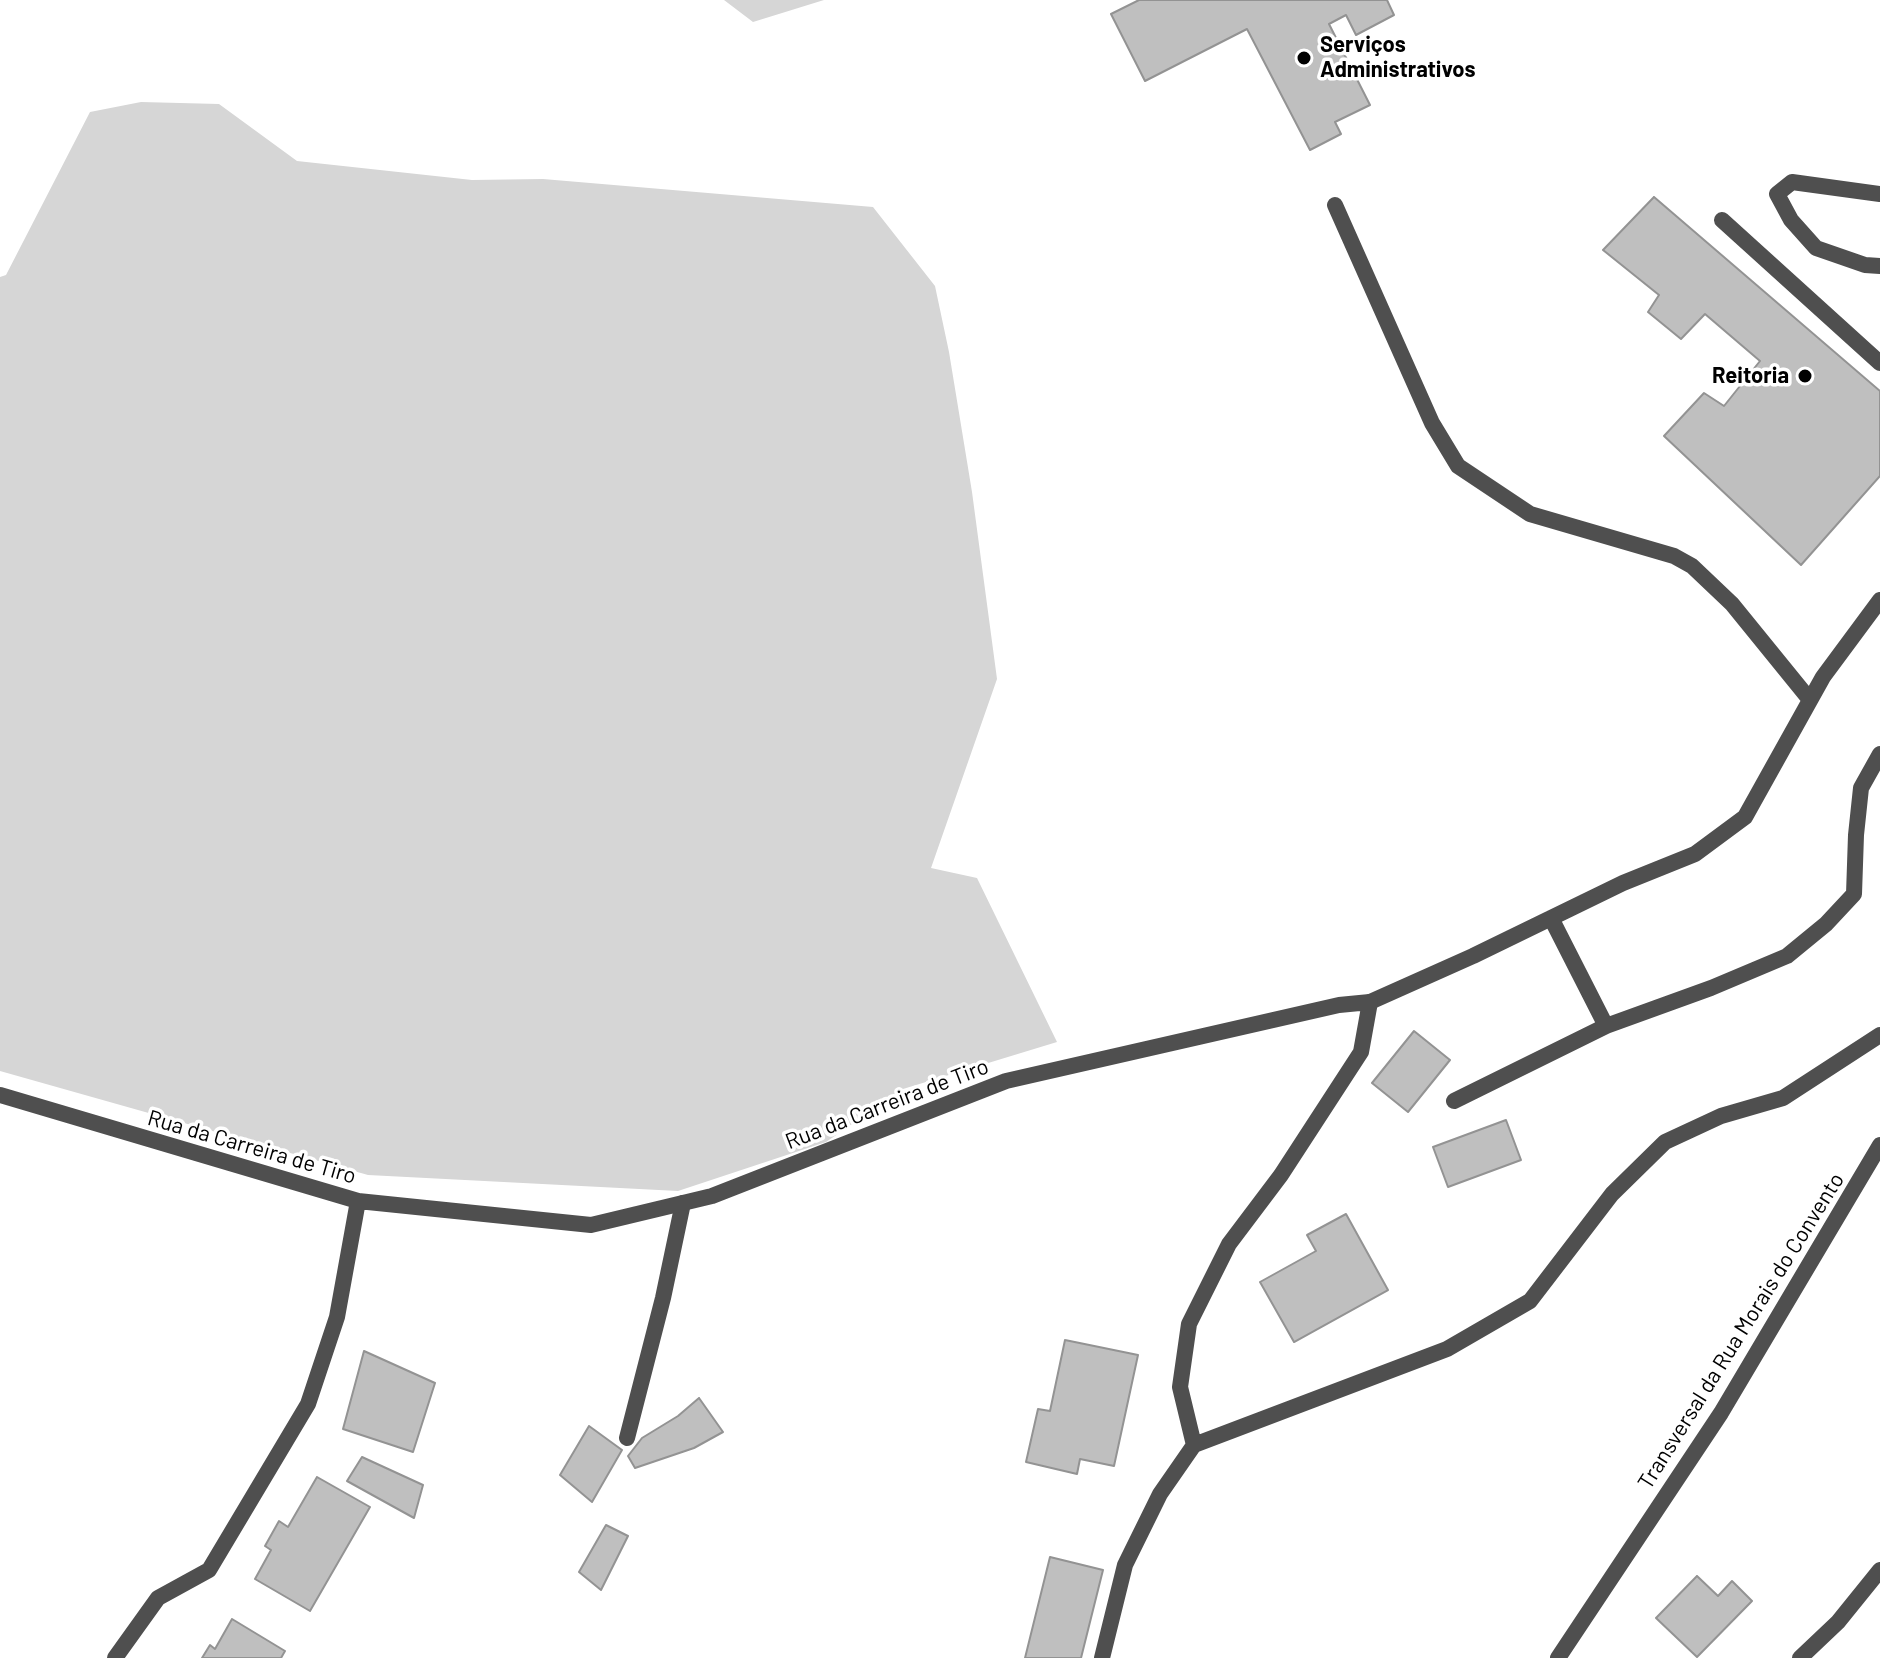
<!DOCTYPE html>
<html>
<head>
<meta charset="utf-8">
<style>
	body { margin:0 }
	canvas { display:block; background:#fff }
</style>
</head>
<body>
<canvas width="1880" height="1658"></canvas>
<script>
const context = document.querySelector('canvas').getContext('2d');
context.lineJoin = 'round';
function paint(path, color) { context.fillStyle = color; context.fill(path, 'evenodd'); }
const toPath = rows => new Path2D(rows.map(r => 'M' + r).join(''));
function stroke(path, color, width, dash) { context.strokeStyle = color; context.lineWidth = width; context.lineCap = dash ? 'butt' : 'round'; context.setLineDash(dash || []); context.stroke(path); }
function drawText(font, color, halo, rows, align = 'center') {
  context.font = font + ' Barlow,sans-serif'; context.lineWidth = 7; context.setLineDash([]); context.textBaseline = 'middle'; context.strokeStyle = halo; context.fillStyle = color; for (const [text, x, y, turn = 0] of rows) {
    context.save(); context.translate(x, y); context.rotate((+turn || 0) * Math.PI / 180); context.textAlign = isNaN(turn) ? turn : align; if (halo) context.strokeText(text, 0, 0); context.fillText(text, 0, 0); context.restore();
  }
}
const green = toPath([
	[724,0,824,0,753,22],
	[141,102,219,104,297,161,472,180,543,179,873,207,935,286,949,352,972,492,997,679,931,868,977,878,1057,1042,903,1089,826,1142,678,1191,368,1175,0,1071,0,277,6,275,90,112]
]);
const building = toPath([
	[1139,0,1387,0,1394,15,1356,35,1346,15,1329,24,1370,105,1335,122,1341,134,1310,150,1247,29,1145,81,1111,14,1139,0],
	[1654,197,1880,391,1880,476,1801,565,1664,436,1704,393,1724,406,1760,361,1705,314,1681,339,1648,312,1659,295,1603,250,1654,197],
	[1414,1031,1450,1060,1408,1112,1372,1083,1414,1031],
	[1506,1120,1521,1160,1448,1187,1433,1147,1506,1120],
	[1346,1214,1388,1290,1294,1342,1260,1282,1316,1251,1307,1235,1346,1214],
	[1065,1340,1138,1355,1114,1466,1080,1459,1077,1474,1026,1462,1038,1409,1050,1411,1065,1340],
	[364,1351,435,1383,413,1452,343,1429,364,1351],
	[699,1398,723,1432,694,1448,635,1468,628,1456,642,1438,678,1416,699,1398],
	[589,1426,622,1450,592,1502,560,1475,589,1426],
	[362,1457,423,1485,414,1518,347,1481,362,1457],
	[317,1477,370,1507,310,1611,255,1579,271,1550,265,1546,279,1521,288,1527,317,1477],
	[606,1525,628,1536,601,1590,579,1572,606,1525],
	[1050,1557,1103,1570,1081,1658,1025,1658,1050,1557],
	[1697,1576,1718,1596,1732,1581,1752,1601,1697,1657,1656,1618,1697,1576],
	[232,1619,285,1651,281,1658,202,1658,210,1645,215,1649,232,1619]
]);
const service = toPath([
	[1880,194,1792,182,1777,194,1791,220,1816,248,1865,265,1880,266],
	[1335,205,1432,423,1458,466,1530,514,1674,556,1692,566,1732,604,1810,700],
	[1722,220,1880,363],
	[1551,918,1606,1026],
	[1370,1002,1473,956,1623,883,1695,854,1745,817,1823,677,1880,600],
	[1454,1101,1606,1026,1711,988,1787,956,1826,924,1854,894,1856,835,1861,788,1880,754],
	[627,1438,663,1298,683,1203]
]);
const minor = toPath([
	[0,1095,358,1201,591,1225,712,1196,1006,1081,1339,1005,1370,1002,1361,1052,1281,1175,1229,1244,1189,1324,1180,1387,1194,1445],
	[115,1658,158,1598,209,1570,308,1404,337,1317,358,1201],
	[1102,1658,1125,1565,1160,1494,1194,1445,1447,1349,1530,1301,1612,1194,1665,1142,1721,1116,1783,1098,1880,1035],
	[1558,1658,1721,1413,1880,1145],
	[1800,1658,1838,1622,1880,1570]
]);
const markers = [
	[1304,58,8,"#000"],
	[1805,376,8,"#000"]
];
const poiNames = [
	["Serviços",1320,45],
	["Administrativos",1320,70],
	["Reitoria",1789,376,"right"]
];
const streetNames = [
	["Rua da Carreira de Tiro",887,1104,-21],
	["Rua da Carreira de Tiro",252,1147,16],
	["Transversal da Rua Morais do Convento",1741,1331,-58]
];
paint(green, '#d6d6d6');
paint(building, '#bfbfbf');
stroke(building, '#939393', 2);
stroke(service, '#4f4f4f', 16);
stroke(minor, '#4f4f4f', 16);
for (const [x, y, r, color] of markers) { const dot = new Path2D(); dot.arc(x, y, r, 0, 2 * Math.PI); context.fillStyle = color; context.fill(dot); stroke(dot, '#fff', 3); }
drawText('bold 22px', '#000', '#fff', poiNames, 'left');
drawText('22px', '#000', '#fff', streetNames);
</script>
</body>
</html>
